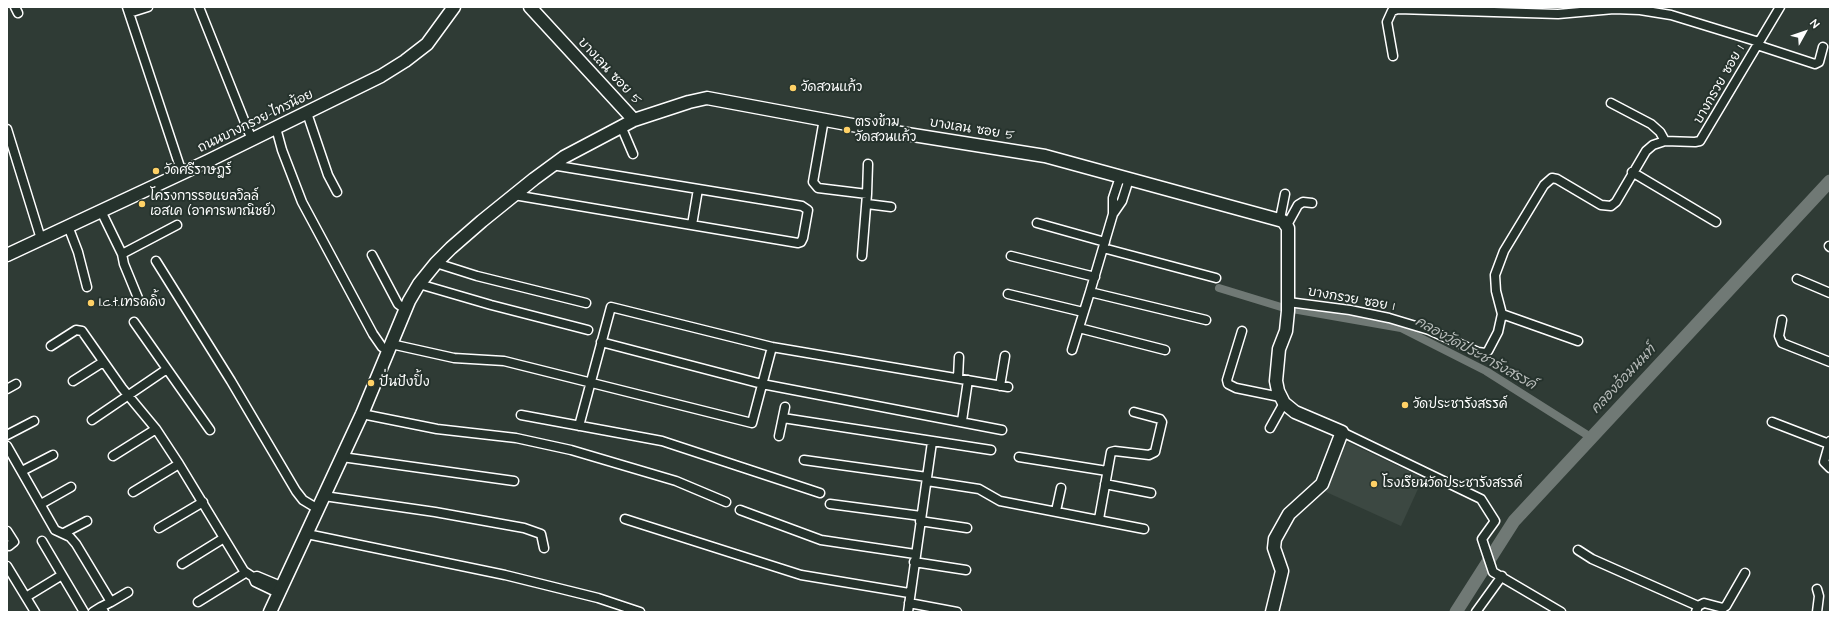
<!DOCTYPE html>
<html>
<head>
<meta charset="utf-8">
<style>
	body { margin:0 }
	#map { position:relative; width:1837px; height:619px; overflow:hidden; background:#2f3b35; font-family:"Architects Daughter",sans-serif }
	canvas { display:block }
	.frame { position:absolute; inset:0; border:8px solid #fff; pointer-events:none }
	.north { position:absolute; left:1785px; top:12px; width:40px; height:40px; -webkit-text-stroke:3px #26332d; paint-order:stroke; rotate:50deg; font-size:11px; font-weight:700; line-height:16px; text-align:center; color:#fff }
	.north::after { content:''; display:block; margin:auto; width:14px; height:18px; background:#fff; clip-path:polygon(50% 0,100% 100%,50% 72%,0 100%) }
</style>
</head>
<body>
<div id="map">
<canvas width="1837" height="619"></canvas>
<div class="frame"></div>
<div class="north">N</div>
</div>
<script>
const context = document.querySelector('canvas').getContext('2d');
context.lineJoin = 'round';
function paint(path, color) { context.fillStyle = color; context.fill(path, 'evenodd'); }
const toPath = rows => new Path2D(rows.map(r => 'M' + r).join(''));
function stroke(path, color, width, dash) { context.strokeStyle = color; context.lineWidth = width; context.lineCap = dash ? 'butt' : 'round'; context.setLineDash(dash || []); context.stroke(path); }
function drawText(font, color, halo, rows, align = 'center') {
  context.font = font + ' "Architects Daughter","Playpen Sans Thai",sans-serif'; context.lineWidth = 4; context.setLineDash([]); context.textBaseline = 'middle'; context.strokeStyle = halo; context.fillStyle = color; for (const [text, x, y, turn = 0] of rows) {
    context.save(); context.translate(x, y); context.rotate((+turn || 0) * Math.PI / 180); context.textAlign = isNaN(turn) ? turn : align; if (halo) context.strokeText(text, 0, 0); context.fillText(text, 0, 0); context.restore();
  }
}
const built = toPath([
	[1347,442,1423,478,1401,526,1324,491]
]);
const canal = toPath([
	[1219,288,1281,307,1401,328,1486,371,1592,438]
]);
const river = toPath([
	[1456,612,1514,521,1830,181]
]);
const street = toPath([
	[15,7,18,13],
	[127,7,182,173],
	[199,7,252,140],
	[129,13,148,7],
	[1757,45,1815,64,1819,62,1823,47],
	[1393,56,1387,22,1392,11,1398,9,1558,14,1614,9,1640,10,1671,15,1759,42],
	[1611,103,1651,124,1660,132,1665,141],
	[307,113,328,175,337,192],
	[824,119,813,182,818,188,867,194,862,256],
	[621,126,633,154],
	[276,128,282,150,302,202,373,334,382,347,388,351],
	[7,129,41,239],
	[1632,172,1716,222],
	[1120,177,1113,198,1113,214,1090,292,1206,320],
	[867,194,868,164],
	[514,195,798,243,801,242,803,238,808,210,802,206,552,165],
	[867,204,891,207],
	[101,211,122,254,177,225],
	[1113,214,1122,201,1129,179],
	[1280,219,1285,194],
	[1037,223,1105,242],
	[692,225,698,189],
	[1287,225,1298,205,1303,202,1312,203],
	[68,226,78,252,87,287],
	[1829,246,1830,247],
	[1103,248,1216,278],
	[122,254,124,264,138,298],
	[372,255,398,304,405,309],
	[1011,256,1095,277],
	[156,261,231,381,296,491,303,500,318,509],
	[436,263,477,276,586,303],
	[1797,279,1830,293],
	[419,284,491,305,588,330],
	[1008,294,1083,312],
	[1288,302,1350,310,1389,318,1429,330,1478,352,1485,353,1488,351,1498,332,1502,314,1496,291,1495,275,1504,251,1544,185,1552,178,1557,179,1601,205,1611,206,1616,202,1646,151,1653,145,1665,141,1695,142,1700,141,1780,7],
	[1502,314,1578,341],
	[1782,320,1779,336,1782,343,1830,362],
	[134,322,210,430],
	[1079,328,1165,350],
	[1242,331,1227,380,1228,384,1236,388,1280,397],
	[601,342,762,384,1002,430],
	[391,344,454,358,504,361,752,423,772,347],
	[51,346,76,330,82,331,122,388,156,429,179,464,244,571,253,577,255,582,278,593],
	[1072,350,1090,292],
	[958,378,959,357],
	[73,381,103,362],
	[1000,386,1005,356],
	[7,389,16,384],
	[362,414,437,429,516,438,571,450,676,481,726,502],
	[521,415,662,441,820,493],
	[783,418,991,450],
	[92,420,167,369],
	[962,421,968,380],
	[1772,422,1829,444],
	[579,426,611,307,772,347,1008,387],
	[1270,428,1284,403],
	[1342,432,1481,499,1495,521,1482,539,1493,572,1561,612],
	[7,435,34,421],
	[779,436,785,407],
	[1830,441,1824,462,1830,468],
	[7,446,55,530,70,537,76,544,111,602,101,607,104,612],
	[113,456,156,429],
	[342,457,514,481],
	[1019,457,1107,471],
	[804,460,927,477],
	[22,471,53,455],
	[927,481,979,489,1000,501,1144,529],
	[1105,484,1151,493],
	[133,492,179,464],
	[324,496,435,512,524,528,541,534,544,548],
	[41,504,71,487],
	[830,504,921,516],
	[740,510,821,540,915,554],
	[1056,511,1061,488],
	[625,519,801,575,909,593],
	[1099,519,1111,452,1115,451,1149,455,1155,452,1162,422,1160,419,1134,412],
	[920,521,967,528],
	[159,528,203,502],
	[7,531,14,542,9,546,7,545],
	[64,533,87,521],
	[307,534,505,575,598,598,640,612],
	[42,541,84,612],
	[1578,550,1592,559,1698,606],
	[914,562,966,570],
	[182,564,224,538],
	[7,566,35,612],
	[253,577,257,576,281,586],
	[1817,589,1819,596,1817,612],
	[26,597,62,575],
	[111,602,128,592],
	[198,602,245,573],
	[909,603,957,612],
	[93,612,101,607],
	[908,612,932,442],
	[1476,612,1502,576],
	[1696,612,1698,606,1704,603,1723,608,1726,606,1745,573]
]);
const secondary = toPath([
	[530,7,634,120],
	[7,255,208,161,381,76,405,61,427,44,454,7],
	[270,612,362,414,409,301,419,284,436,263,451,248,482,221,534,179,564,157,634,120,689,102,707,98,863,127,1045,156,1283,221,1288,228,1288,311,1286,331,1279,349,1276,381,1278,391,1284,403,1295,412,1342,432,1322,484,1289,514,1275,539,1274,548,1282,571,1272,612]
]);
const markers = [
	[793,88,4,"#ffd166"],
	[847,130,4,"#ffd166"],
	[156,171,4,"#ffd166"],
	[142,204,4,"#ffd166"],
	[91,303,4,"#ffd166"],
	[371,383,4,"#ffd166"],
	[1405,405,4,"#ffd166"],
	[1374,484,4,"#ffd166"]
];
const streetNames = [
	["บางเลน ซอย 5",609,72,47],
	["บางกรวย ซอย 1",1720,85,-60],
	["ถนนบางกรวย-ไทรน้อย",256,122,-26],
	["บางเลน ซอย 5",972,130,9],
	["บางกรวย ซอย 1",1351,300,10]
];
const poiNames = [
	["วัดสวนแก้ว",801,88],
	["ตรงข้าม",855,123],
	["วัดสวนแก้ว",855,138],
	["วัดศรีราษฎร์",164,171],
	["โครงการรอแยลวิลล์",150,197],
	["เอสเค (อาคารพาณิชย์)",150,212],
	["I.c.t.เทรดดิ้ง",99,303],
	["ปั่นปังปิ้ง",379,383],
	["วัดประชารังสรรค์",1413,405],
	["โรงเรียนวัดประชารังสรรค์",1382,484]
];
const waterNames = [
	["คลองวัดประชารังสรรค์",1475,354,29],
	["คลองอ้อมนนท์",1624,380,-47]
];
paint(built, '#3c4842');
stroke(canal, '#707975', 8);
stroke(river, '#707975', 13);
stroke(street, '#fff', 11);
stroke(secondary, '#fff', 15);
stroke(street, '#26332d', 8);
stroke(secondary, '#26332d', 12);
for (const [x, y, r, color] of markers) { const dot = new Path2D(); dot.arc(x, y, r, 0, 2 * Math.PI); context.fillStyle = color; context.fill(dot); stroke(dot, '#26332d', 1.5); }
drawText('13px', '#fff', '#26332d', streetNames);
drawText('13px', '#fff', '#26332d', poiNames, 'left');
drawText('italic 14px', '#b8bcba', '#26332d', waterNames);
</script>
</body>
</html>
